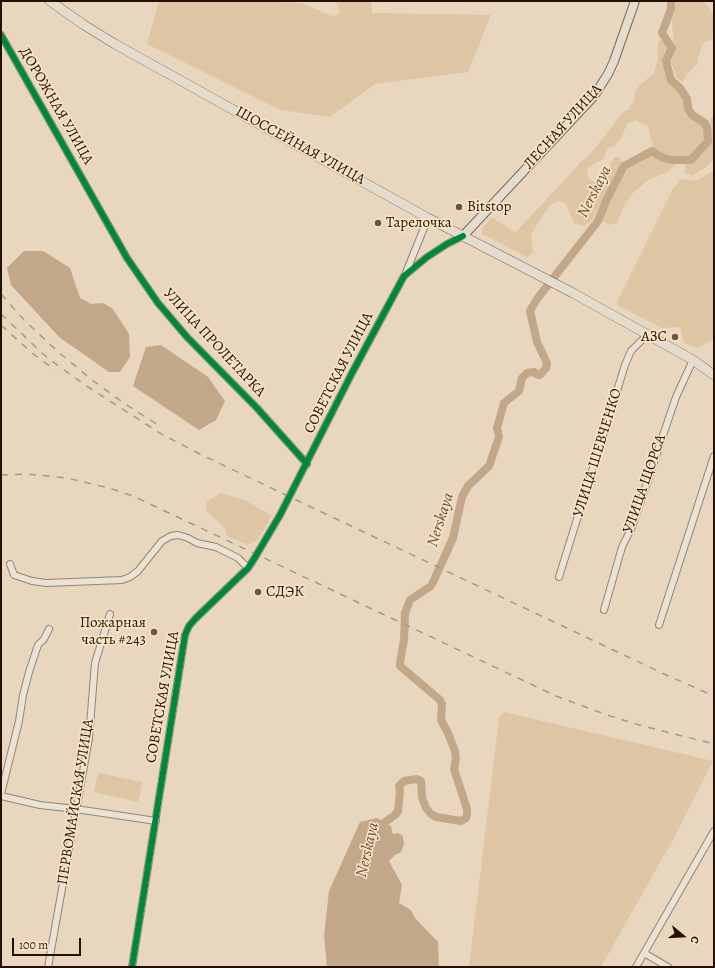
<!DOCTYPE html>
<html>
<head>
<meta charset="utf-8">
<style>
	body { margin:0 }
	#map { position:relative; width:715px; height:968px; overflow:hidden; background:#e8d6be; font-family:Alegreya,serif }
	canvas { display:block }
	.frame { position:absolute; inset:0; border:2px solid #251000; pointer-events:none }
	.north { position:absolute; left:663px; top:916px; width:40px; height:40px; -webkit-text-stroke:3px #fbe6c9; paint-order:stroke; rotate:108deg; font-size:11px; font-weight:700; line-height:16px; text-align:center; color:#251000 }
	.north::after { content:''; display:block; margin:auto; width:14px; height:18px; background:#251000; clip-path:polygon(50% 0,100% 100%,50% 72%,0 100%) }
	.scale { position:absolute; left:12px; top:938px; width:69px; height:18px; box-sizing:border-box; border:2px solid #251000; border-top:0; padding-left:5px; font-size:12px; line-height:14px; white-space:nowrap; color:#251000; -webkit-text-stroke:3px #fbe6c9; paint-order:stroke }
</style>
</head>
<body>
<div id="map">
<canvas width="715" height="968"></canvas>
<div class="frame"></div>
<div class="north">С</div>
<div class="scale">100 m</div>
</div>
<script>
const context = document.querySelector('canvas').getContext('2d');
context.lineJoin = 'round';
function paint(path, color) { context.fillStyle = color; context.fill(path, 'evenodd'); }
const toPath = rows => new Path2D(rows.map(r => 'M' + r).join(''));
function stroke(path, color, width, dash) { context.strokeStyle = color; context.lineWidth = width; context.lineCap = dash ? 'butt' : 'round'; context.setLineDash(dash || []); context.stroke(path); }
function drawText(font, color, halo, rows, align = 'center') {
  context.font = font + ' Alegreya,serif'; context.lineWidth = 3; context.setLineDash([]); context.textBaseline = 'middle'; context.strokeStyle = halo; context.fillStyle = color; for (const [text, x, y, turn = 0] of rows) {
    context.save(); context.translate(x, y); context.rotate((+turn || 0) * Math.PI / 180); context.textAlign = isNaN(turn) ? turn : align; if (halo) context.strokeText(text, 0, 0); context.fillText(text, 0, 0); context.restore();
  }
}
const green = toPath([
	[159,1,273,1,276,2,302,3,334,17,340,11,336,1,371,1,372,13,491,15,468,72,375,84,330,117,281,110,147,44],
	[676,1,703,1,714,15,714,38,703,43,698,57,698,63,687,74,683,82,677,78,671,62,676,49,673,38,672,21],
	[662,38,667,44,669,49,664,61,669,80,679,89,684,99,685,109,689,115,696,121,703,125,705,140,691,158,674,157,662,154,653,148,648,126,635,120,627,124,622,136,614,147,607,148,604,158,588,168,587,175,590,180,597,183,608,170,614,157,619,157,623,163,592,220,584,226,574,223,566,204,560,201,551,204,539,221,531,235,533,252,527,257,482,234,482,229,490,219,493,218,515,233,572,172,580,162,588,157,624,111,628,110,635,99,635,92,640,85,654,73,658,59,658,43],
	[714,116,714,159,707,166,692,176,685,173,685,165,693,161,711,140,710,118],
	[653,154,658,160,675,164,669,171,648,180,633,193,625,204,617,223,608,225,602,220,607,205,628,168,648,155],
	[714,170,714,338,711,341,697,348,684,343,680,327,661,328,616,304,673,189,680,179,697,181],
	[220,493,244,500,271,515,268,523,257,540,248,545,227,536,225,528,206,511,206,502],
	[504,712,713,761,675,836,601,967,469,967,499,718],
	[98,773,142,782,138,802,94,792]
]);
const water = toPath([
	[24,251,43,251,70,268,80,298,91,304,103,303,113,309,129,334,130,357,120,372,109,372,59,337,11,285,7,268],
	[161,345,208,377,225,401,216,420,199,430,133,386,146,347],
	[377,818,391,826,393,834,398,833,403,836,404,844,401,852,395,855,389,861,402,885,399,903,411,910,415,918,438,942,439,967,327,967,324,936,329,891,360,822]
]);
const river = toPath([
	[383,832,385,822,395,815,398,811,400,793,399,786,404,781,417,779,421,781,422,797,426,808,431,814,436,817,461,821,466,818,467,815,467,809,454,769,456,759,455,751,448,733,441,720,442,704,440,700,400,666,400,662,404,640,405,613,410,600,431,586,434,580,453,538,462,497,468,486,489,466,499,437,497,428,504,403,519,391,522,378,527,373,534,372,538,375,540,375,546,368,547,363,537,342,530,311,537,299,598,221,606,201,624,166,652,151,661,157,671,160,691,160,708,141,707,128,705,123,692,115,688,108,687,99,680,88,671,80,666,61,672,48,662,33,671,9,671,1]
]);
const minor = toPath([
	[1,35,127,258,158,303,187,337,257,408,307,464],
	[405,275,428,218],
	[10,564,14,575,32,581,46,583,122,580,130,577,138,571,162,541,171,536,178,535,188,538,197,543,216,547,238,558,248,568],
	[559,577,625,365,631,351,647,335],
	[604,610,622,547,632,527,676,397,693,360],
	[659,625,714,456],
	[1,794,19,721,23,695,29,672,38,645,44,639,49,629],
	[1,796,40,805,76,809,156,821],
	[644,953,668,967],
	[48,967,89,738,95,663,110,614],
	[132,967,185,635,189,626,195,619,248,568,254,559,280,515,352,373,404,276,427,257,447,244,463,236],
	[636,967,714,831]
]);
const major = toPath([
	[463,236,594,96,608,74,614,61,635,1]
]);
const highway = toPath([
	[50,1,84,25,115,44,428,218,573,293,693,360,714,375]
]);
const rail = toPath([
	[1,294,24,320,56,350,92,380,125,404,158,425],
	[1,314,43,354,60,367,85,385,163,435,204,456,311,507,664,674,714,696],
	[1,325,32,353,55,370],
	[1,475,27,474,67,478,109,488,133,496,556,696,607,715,639,725,714,744]
]);
const cycleway = toPath([
	[1,35,127,258,158,303,187,337,257,408,307,464],
	[132,967,185,635,189,626,195,619,248,568,254,559,280,515,352,373,404,276,427,257,447,244,463,236]
]);
const markers = [
	[459,207,4,"#695542"],
	[378,223,4,"#695542"],
	[675,337,4,"#695542"],
	[258,592,4,"#695542"],
	[154,632,4,"#695542"]
];
const streetNames = [
	["ДОРОЖНАЯ УЛИЦА",56,106,60],
	["ЛЕСНАЯ УЛИЦА",563,127,-48],
	["ШОССЕЙНАЯ УЛИЦА",300,146,29],
	["УЛИЦА ПРОЛЕТАРКА",214,343,47],
	["СОВЕТСКАЯ УЛИЦА",339,373,-63],
	["УЛИЦА ШЕВЧЕНКО",598,453,-73],
	["УЛИЦА ЩОРСА",645,484,-71],
	["СОВЕТСКАЯ УЛИЦА",163,697,-80],
	["ПЕРВОМАЙСКАЯ УЛИЦА",76,802,-81]
];
const poiNames = [
	["Bitstop",467,207],
	["Тарелочка",386,223],
	["АЗС",667,337,"right"],
	["СДЭК",266,592],
	["Пожарная",146,623,"right"],
	["часть #243",146,640,"right"]
];
const waterNames = [
	["Nerskaya",595,192,-63],
	["Nerskaya",441,520,-72],
	["Nerskaya",368,850,-77]
];
paint(green, '#dec5a4');
paint(water, '#c2a889');
stroke(river, '#c2a889', 8);
stroke(minor, '#928575', 8);
stroke(major, '#766a5c', 10);
stroke(highway, '#766a5c', 10);
stroke(minor, '#ebe1d5', 6);
stroke(major, '#e6dcce', 8);
stroke(highway, '#e6dcce', 9);
stroke(rail, '#a39a8f', 1.5, [7, 7]);
stroke(cycleway, '#00873e', 6);
for (const [x, y, r, color] of markers) { const dot = new Path2D(); dot.arc(x, y, r, 0, 2 * Math.PI); context.fillStyle = color; context.fill(dot); stroke(dot, '#fbe6c9', 1.5); }
drawText('15px', '#251000', '#fbe6c9', streetNames);
drawText('15px', '#251000', '#fbe6c9', poiNames, 'left');
drawText('italic 16px', '#644c33', '#fbe6c9', waterNames);
</script>
</body>
</html>
